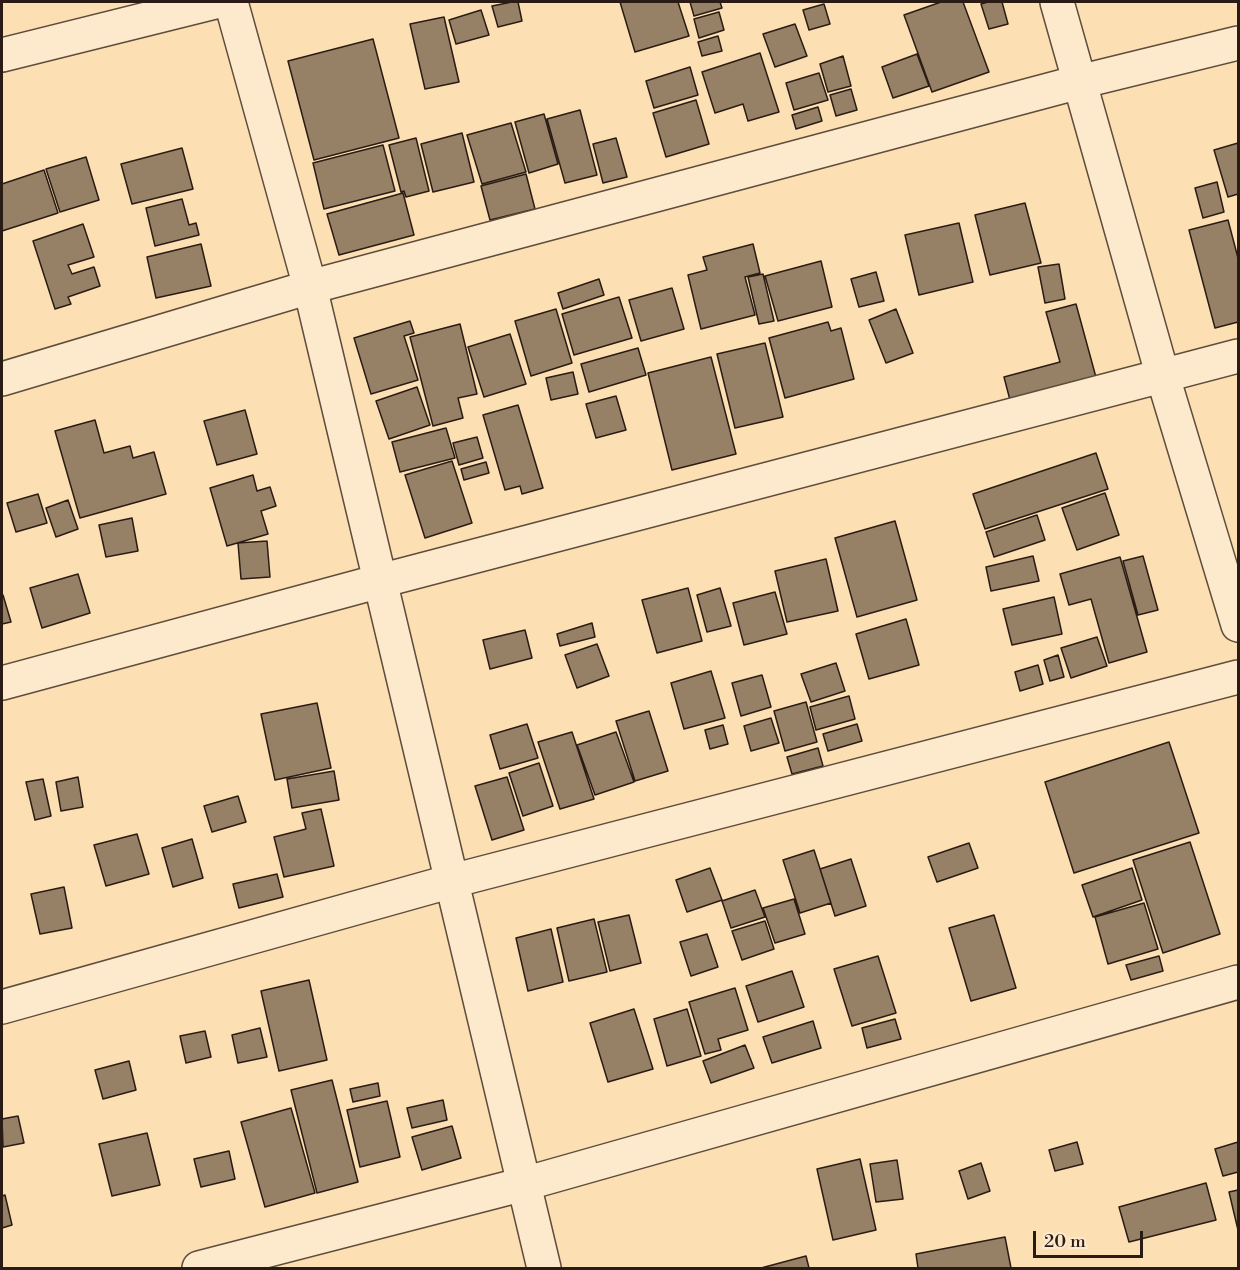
<!DOCTYPE html>
<html>
<head>
<meta charset="utf-8">
<style>
	body { margin:0 }
	#map { position:relative; width:1240px; height:1270px; overflow:hidden; background:#fcdfb2; font-family:"Libre Bodoni",serif }
	canvas { display:block }
	.frame { position:absolute; inset:0; border:3px solid #2a1c14; pointer-events:none }
	.scale { position:absolute; left:1033px; top:1231px; width:110px; height:27px; box-sizing:border-box; border:3px solid #2a1c14; border-top:0; padding-left:8px; font-size:18px; line-height:21px; white-space:nowrap; color:#2a1c14; -webkit-text-stroke:4px #fdeacd; paint-order:stroke }
</style>
</head>
<body>
<div id="map">
<canvas width="1240" height="1270"></canvas>
<div class="frame"></div>
<div class="scale">20 m</div>
</div>
<script>
const context = document.querySelector('canvas').getContext('2d');
context.lineJoin = 'round';
function paint(path, color) { context.fillStyle = color; context.fill(path, 'evenodd'); }
const toPath = rows => new Path2D(rows.map(r => 'M' + r).join(''));
function stroke(path, color, width, dash) { context.strokeStyle = color; context.lineWidth = width; context.lineCap = dash ? 'butt' : 'round'; context.setLineDash(dash || []); context.stroke(path); }
const building = toPath([
	[512,2,518,2,522,21,498,27,492,6,512,2],
	[620,2,678,2,689,36,635,52,620,2],
	[690,2,720,2,722,8,694,16,690,2],
	[941,2,963,2,989,72,932,92,904,15,941,2],
	[988,2,1002,2,1008,24,989,29,981,4,988,2],
	[824,4,830,24,809,30,803,10,824,4],
	[481,10,489,35,456,44,449,20,481,10],
	[719,12,724,30,699,38,694,19,719,12],
	[444,17,459,82,425,89,410,24,444,17],
	[795,24,807,56,775,67,763,34,795,24],
	[718,36,722,51,702,56,698,42,718,36],
	[373,39,399,138,314,160,288,61,373,39],
	[760,53,779,112,748,121,743,104,715,113,702,72,760,53],
	[917,54,929,86,893,98,882,67,917,54],
	[843,56,851,86,828,92,820,64,843,56],
	[690,67,698,95,654,108,646,81,690,67],
	[819,73,828,100,794,110,786,83,819,73],
	[851,89,857,110,836,116,830,95,851,89],
	[696,100,709,144,666,157,653,113,696,100],
	[818,107,822,121,796,129,792,115,818,107],
	[580,110,597,175,565,183,547,119,580,110],
	[544,114,558,164,529,173,515,122,544,114],
	[511,123,526,172,482,184,467,135,511,123],
	[462,133,474,182,433,192,421,144,462,133],
	[416,138,429,191,406,197,404,191,401,192,389,145,416,138],
	[616,138,627,177,603,183,593,144,616,138],
	[1238,143,1238,194,1228,197,1214,150,1238,143],
	[383,145,395,191,324,209,313,163,383,145],
	[182,148,193,189,132,204,121,164,182,148],
	[86,157,99,200,60,212,46,169,86,157],
	[44,170,58,213,2,231,2,184,44,170],
	[526,174,535,209,490,220,481,186,526,174],
	[1217,182,1224,212,1203,218,1195,188,1217,182],
	[403,193,414,235,339,255,327,214,403,193],
	[182,199,189,225,196,223,199,235,155,246,146,208,182,199],
	[1025,203,1041,263,990,275,975,215,1025,203],
	[1228,220,1238,258,1238,322,1215,328,1189,230,1228,220],
	[959,223,973,282,919,295,905,235,959,223],
	[83,224,94,257,68,265,72,274,94,267,100,286,68,297,71,304,55,309,33,241,83,224],
	[201,244,211,286,156,298,147,257,201,244],
	[753,244,760,273,745,277,755,315,701,329,688,275,707,270,703,257,753,244],
	[821,261,832,307,778,321,765,276,821,261],
	[1059,264,1065,299,1045,303,1038,267,1059,264],
	[876,272,884,301,859,307,851,279,876,272],
	[763,274,774,321,759,324,748,277,763,274],
	[599,279,604,295,563,309,558,293,599,279],
	[672,288,684,329,641,341,629,300,672,288],
	[619,297,632,338,574,355,562,314,619,297],
	[1076,304,1097,381,1011,404,1004,377,1060,362,1046,312,1076,304],
	[556,309,572,363,531,376,515,321,556,309],
	[896,309,913,353,886,363,869,320,896,309],
	[410,321,414,333,404,336,418,380,371,394,354,338,410,321],
	[828,322,831,331,841,328,854,379,785,398,769,338,828,322],
	[460,324,477,394,458,398,463,418,433,426,410,337,460,324],
	[510,334,526,384,484,397,468,347,510,334],
	[765,343,783,417,735,428,717,354,765,343],
	[638,348,646,375,589,392,581,364,638,348],
	[711,357,736,454,672,470,648,373,711,357],
	[573,372,578,394,551,400,546,378,573,372],
	[417,387,430,425,389,439,376,401,417,387],
	[616,396,626,430,596,438,586,404,616,396],
	[518,405,543,488,522,494,520,486,505,490,483,415,518,405],
	[245,410,257,454,217,465,204,421,245,410],
	[95,420,104,453,130,446,133,458,154,452,166,494,80,518,55,431,95,420],
	[446,428,455,458,400,472,392,442,446,428],
	[477,437,483,458,459,465,453,443,477,437],
	[1096,453,1108,489,985,529,973,494,1096,453],
	[452,461,472,523,425,538,405,475,452,461],
	[486,462,489,473,464,480,461,469,486,462],
	[253,475,257,491,270,487,276,506,261,511,268,534,227,546,210,488,253,475],
	[1105,493,1119,535,1077,550,1062,508,1105,493],
	[38,494,47,523,16,532,7,503,38,494],
	[68,500,78,529,56,537,46,508,68,500],
	[1037,515,1045,540,994,557,986,532,1037,515],
	[132,518,138,551,106,557,99,525,132,518],
	[895,521,917,600,857,617,835,538,895,521],
	[267,541,270,577,241,579,238,543,267,541],
	[1033,556,1039,581,991,591,986,567,1033,556],
	[1143,556,1158,610,1138,615,1123,561,1143,556],
	[1120,557,1147,652,1109,663,1091,599,1069,605,1060,574,1120,557],
	[826,559,838,611,787,622,775,571,826,559],
	[78,574,90,613,42,628,30,588,78,574],
	[688,588,702,641,657,653,642,600,688,588],
	[720,588,731,626,707,632,697,595,720,588],
	[775,592,787,634,744,645,733,603,775,592],
	[3,595,11,622,2,624,2,596,3,595],
	[1054,597,1062,634,1012,645,1003,609,1054,597],
	[906,619,919,665,869,679,856,634,906,619],
	[592,623,595,637,560,646,557,634,592,623],
	[525,630,532,658,490,669,483,640,525,630],
	[1097,637,1107,666,1071,678,1061,648,1097,637],
	[597,644,609,676,577,688,565,655,597,644],
	[1058,655,1064,677,1050,681,1044,660,1058,655],
	[836,663,845,691,811,702,801,674,836,663],
	[1038,665,1043,684,1020,691,1015,672,1038,665],
	[711,671,725,718,684,729,671,683,711,671],
	[762,675,771,707,741,716,732,683,762,675],
	[849,696,855,719,816,730,810,707,849,696],
	[806,702,817,742,785,751,774,711,806,702],
	[317,703,331,768,275,780,261,714,317,703],
	[649,711,668,771,635,781,616,721,649,711],
	[771,718,779,743,751,751,744,726,771,718],
	[527,724,538,758,500,769,490,735,527,724],
	[857,724,862,741,828,751,823,734,857,724],
	[723,725,728,744,710,749,705,730,723,725],
	[572,732,594,799,560,809,538,742,572,732],
	[616,732,634,782,595,795,577,745,616,732],
	[1169,742,1199,833,1074,873,1045,782,1169,742],
	[818,748,823,766,792,774,787,757,818,748],
	[539,763,553,806,523,816,509,773,539,763],
	[334,771,339,800,292,808,287,779,334,771],
	[78,777,83,807,61,811,56,782,78,777],
	[507,777,524,830,492,840,475,786,507,777],
	[43,779,51,816,35,820,26,782,43,779],
	[238,796,246,822,212,832,204,806,238,796],
	[321,809,334,866,284,877,274,837,306,829,302,813,321,809],
	[137,834,149,874,106,886,94,845,137,834],
	[192,839,203,878,173,887,162,848,192,839],
	[1190,842,1220,934,1163,953,1133,860,1190,842],
	[969,843,978,868,937,882,928,857,969,843],
	[814,850,831,903,800,913,783,860,814,850],
	[851,859,866,906,835,916,820,869,851,859],
	[710,868,722,900,687,912,676,880,710,868],
	[1132,868,1142,900,1093,917,1082,885,1132,868],
	[277,874,283,897,239,908,233,884,277,874],
	[64,887,72,928,40,934,31,894,64,887],
	[755,890,765,917,731,928,722,901,755,890],
	[794,899,805,934,775,943,763,908,794,899],
	[1144,903,1158,949,1108,964,1095,917,1144,903],
	[629,915,641,963,610,971,598,922,629,915],
	[994,915,1016,988,971,1001,949,928,994,915],
	[594,919,607,972,569,981,557,928,594,919],
	[765,921,774,949,742,960,732,931,765,921],
	[551,929,563,982,528,991,516,938,551,929],
	[707,934,718,967,691,976,680,942,707,934],
	[878,956,896,1013,852,1026,834,969,878,956],
	[1159,956,1163,971,1131,980,1126,965,1159,956],
	[792,971,804,1007,758,1022,746,986,792,971],
	[309,980,327,1060,279,1071,261,991,309,980],
	[735,988,748,1030,718,1039,721,1050,705,1054,689,1002,735,988],
	[634,1009,653,1069,608,1082,590,1023,634,1009],
	[687,1009,701,1056,667,1066,654,1019,687,1009],
	[895,1019,901,1039,867,1048,862,1028,895,1019],
	[813,1021,821,1048,772,1063,763,1037,813,1021],
	[260,1028,267,1057,238,1063,232,1035,260,1028],
	[205,1031,211,1057,186,1063,180,1036,205,1031],
	[745,1045,754,1068,711,1083,703,1061,745,1045],
	[129,1061,136,1090,103,1099,95,1070,129,1061],
	[332,1080,358,1182,317,1193,291,1090,332,1080],
	[378,1083,380,1096,353,1102,350,1089,378,1083],
	[443,1100,447,1120,412,1128,407,1108,443,1100],
	[387,1101,400,1157,360,1167,347,1110,387,1101],
	[291,1108,315,1193,265,1207,241,1122,291,1108],
	[18,1116,24,1143,3,1147,2,1119,18,1116],
	[452,1126,461,1158,422,1170,412,1137,452,1126],
	[147,1133,160,1185,112,1196,99,1144,147,1133],
	[1077,1142,1083,1164,1055,1171,1049,1150,1077,1142],
	[1238,1142,1238,1172,1223,1176,1215,1149,1238,1142],
	[229,1151,235,1179,201,1187,194,1159,229,1151],
	[860,1159,876,1230,833,1240,817,1169,860,1159],
	[897,1160,903,1199,876,1202,870,1164,897,1160],
	[981,1163,990,1191,968,1199,959,1171,981,1163],
	[1206,1183,1216,1220,1129,1242,1119,1207,1206,1183],
	[1238,1190,1238,1230,1229,1192,1238,1190],
	[5,1195,12,1225,2,1228,2,1196,5,1195],
	[1005,1237,1011,1268,918,1268,916,1254,1005,1237],
	[806,1256,809,1268,761,1268,806,1256]
]);
const minor = toPath([
	[231,2,310,287,544,1268],
	[1057,2,1163,377,1238,625],
	[2,55,215,2],
	[2,379,310,287,1079,82,1238,43],
	[2,683,380,581,1238,356],
	[2,1007,452,881,1238,677],
	[199,1268,524,1184,1238,982]
]);
paint(building, '#978166');
stroke(building, '#2a1c14', 1.5);
stroke(minor, '#5e4d3c', 36);
stroke(minor, '#fdeacd', 33);
</script>
</body>
</html>
